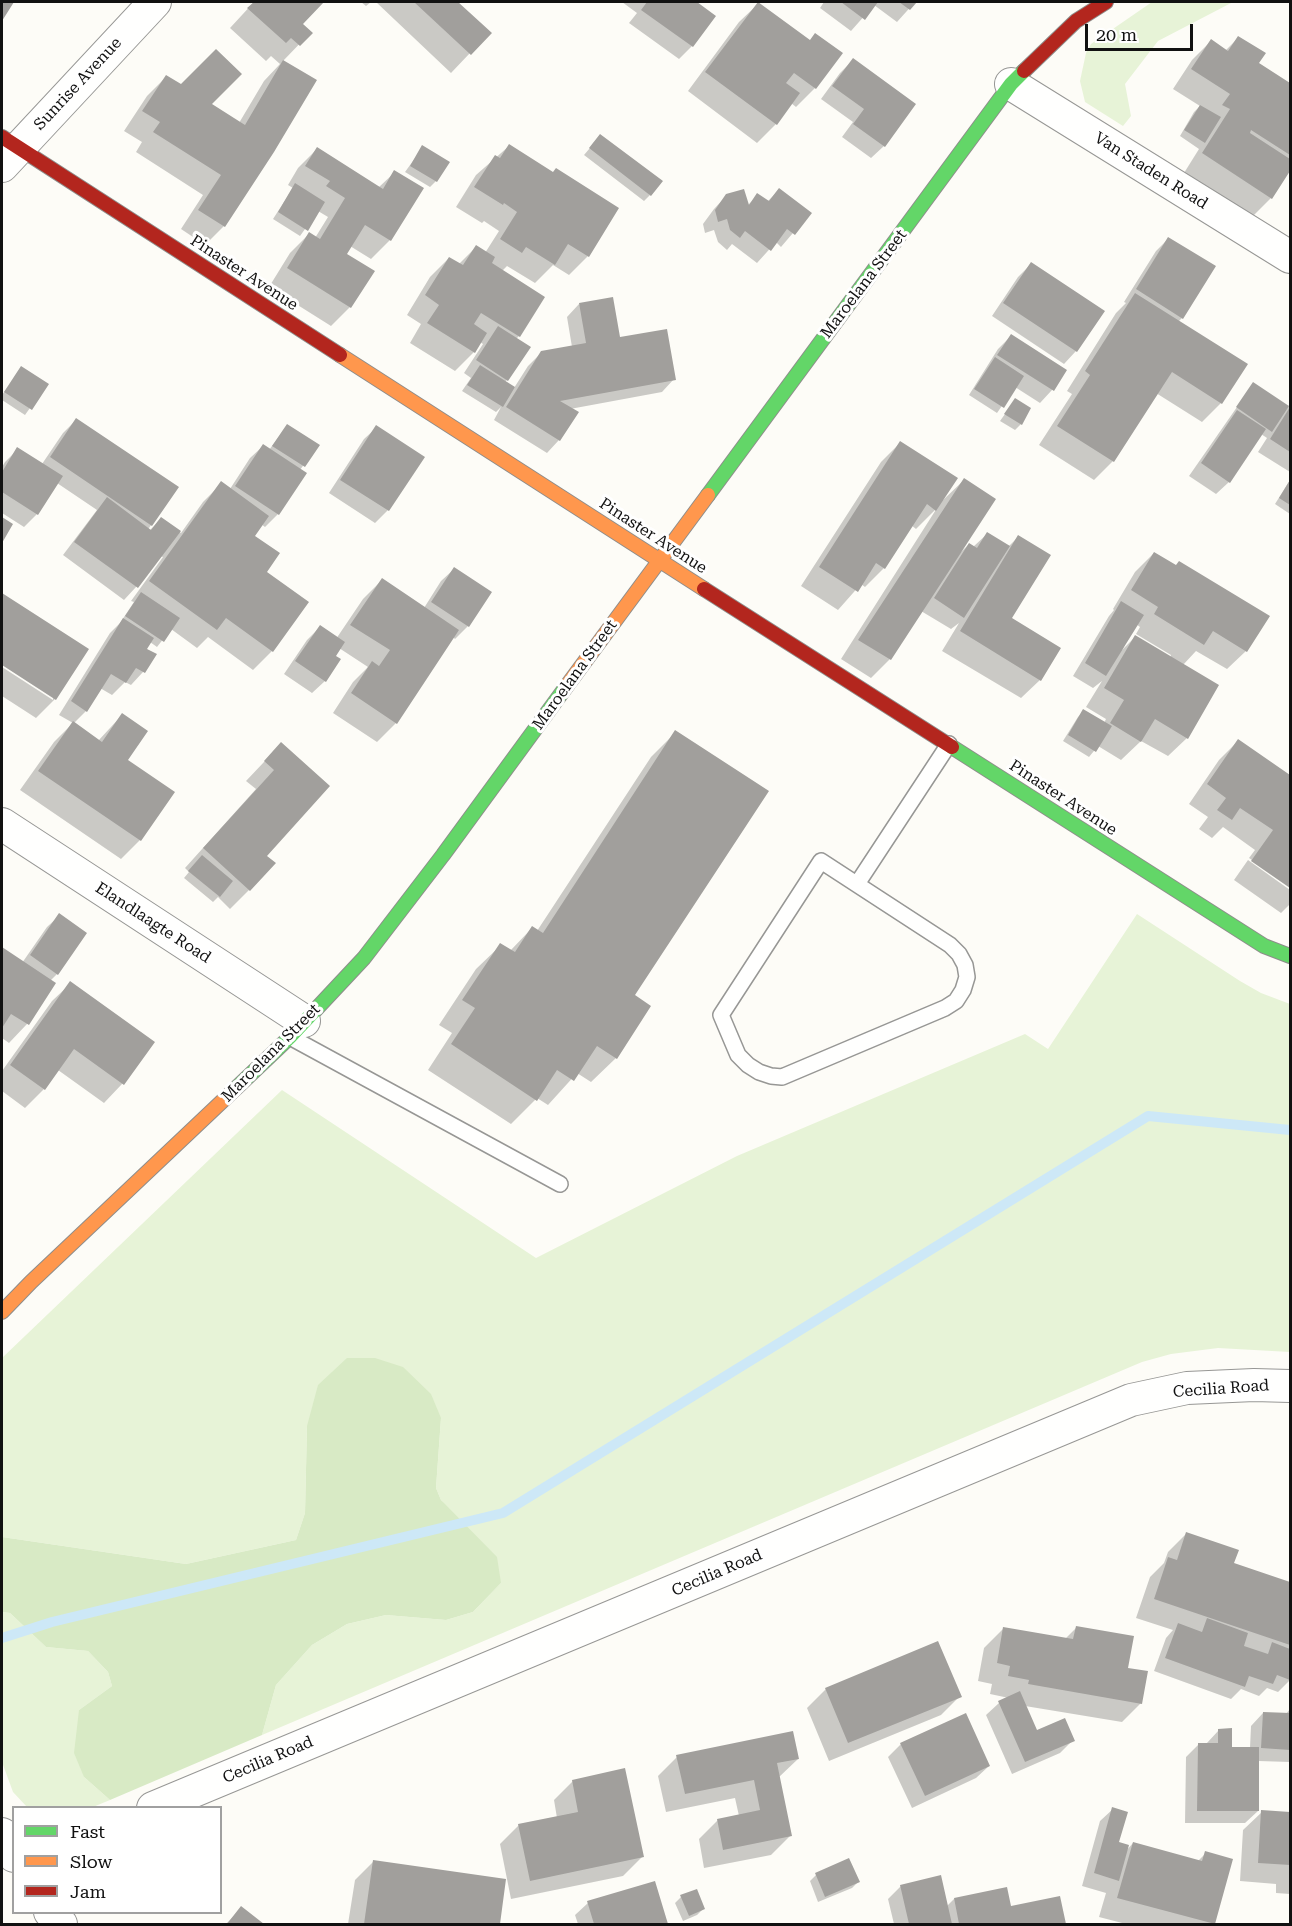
<!DOCTYPE html>
<html>
<head>
<meta charset="utf-8">
<style>
	body { margin:0 }
	#map { position:relative; width:1292px; height:1926px; overflow:hidden; background:#fdfcf7; font-family:"Roboto Serif",serif }
	canvas { display:block }
	.frame { position:absolute; inset:0; border:3px solid #111; pointer-events:none }
	.legend { position:absolute; left:12px; top:1806px; width:210px; height:108px; box-sizing:border-box; background:#fff; border:2px solid #a0a0a0; margin:0; padding:8px 10px; list-style:none; font-size:18px; color:#111 }
	.legend li { display:flex; align-items:center; gap:12px; height:30px }
	.legend b { width:30px; border:2px solid #a0a0a0 }
	.scale { position:absolute; left:1085px; top:24px; width:108px; height:27px; box-sizing:border-box; border:3px solid #111; border-top:0; padding-left:8px; font-size:18px; line-height:21px; white-space:nowrap; color:#111; -webkit-text-stroke:4px #fff; paint-order:stroke }
</style>
</head>
<body>
<div id="map">
<canvas width="1292" height="1926"></canvas>
<div class="frame"></div>
<ul class="legend">
<li><b style="height:8px;background:#63d668"></b>Fast</li>
<li><b style="height:8px;background:#ff974d"></b>Slow</li>
<li><b style="height:8px;background:#b3261e"></b>Jam</li>
</ul>
<div class="scale">20 m</div>
</div>
<script>
const context = document.querySelector('canvas').getContext('2d');
context.lineJoin = 'round';
function paint(path, color) { context.fillStyle = color; context.fill(path, 'evenodd'); }
const toPath = rows => new Path2D(rows.map(r => 'M' + r).join(''));
function stroke(path, color, width, dash) { context.strokeStyle = color; context.lineWidth = width; context.lineCap = dash ? 'butt' : 'round'; context.setLineDash(dash || []); context.stroke(path); }
function drawText(font, color, halo, rows, align = 'center') {
  context.font = font + ' "Roboto Serif",serif'; context.lineWidth = 6; context.setLineDash([]); context.textBaseline = 'middle'; context.strokeStyle = halo; context.fillStyle = color; for (const [text, x, y, turn = 0] of rows) {
    context.save(); context.translate(x, y); context.rotate((+turn || 0) * Math.PI / 180); context.textAlign = isNaN(turn) ? turn : align; if (halo) context.strokeText(text, 0, 0); context.fillText(text, 0, 0); context.restore();
  }
}
const green = toPath([
	[1152,2,1233,2,1158,41,1125,84,1131,116,1123,126,1085,102,1080,81,1086,53,1091,44],
	[1137,914,1240,981,1261,993,1290,1004,1290,1352,1218,1348,1171,1354,1142,1362,262,1735,276,1685,312,1645,347,1624,386,1615,446,1620,473,1612,501,1583,441,1500,436,1488,441,1418,307,1426,305,1513,296,1540,186,1564,2,1537,2,1358,282,1090,536,1258,737,1156,1025,1034,1048,1049],
	[2,1612,10,1613,46,1647,88,1651,108,1672,112,1686,79,1710,84,1777,110,1800,93,1807,27,1807,13,1792,2,1762]
]);
const forest = toPath([
	[347,1358,375,1358,403,1367,431,1394,441,1418,436,1488,441,1500,497,1557,501,1583,473,1612,446,1620,386,1615,347,1624,312,1645,276,1685,262,1735,110,1800,84,1777,74,1753,79,1710,112,1686,108,1672,88,1651,46,1647,10,1613,2,1612,2,1537,186,1564,296,1540,305,1513,307,1426,318,1385]
]);
const shadow = toPath([
	[254,2,322,2,301,24,310,33,283,61,224,226,205,245,181,229,203,195,136,152,142,142,124,131,147,96,166,77,239,123,264,81,280,64,271,56,266,61,230,28],
	[361,2,371,2,366,6],
	[376,2,455,2,489,33,451,73],
	[622,2,694,2,714,17,692,46,679,59,629,23,637,13],
	[824,2,915,2,897,22,874,5,851,31,820,8],
	[758,4,815,88,796,107,791,103,776,124,757,143,688,91,739,22],
	[1238,38,1257,63,1290,84,1290,168,1271,198,1252,217,1184,173,1199,149,1180,136,1194,112,1200,106,1173,89,1192,60,1211,41,1225,51],
	[853,60,884,146,871,158,842,137,853,122,821,99,840,73],
	[595,142,650,195,644,201,584,155],
	[509,146,588,256,569,275,553,265,535,283,507,266,502,271,519,336,516,339,507,380,505,382,514,388,528,366,542,352,572,347,567,317,579,304,619,339,674,379,662,392,570,409,559,440,547,453,494,420,501,407,496,412,462,391,471,378,464,373,483,344,480,342,474,352,455,371,410,343,421,324,407,315,430,277,449,258,459,264,476,247,485,253,499,231,484,221,482,223,456,207,476,175],
	[423,147,436,181,430,187,405,172],
	[317,149,378,188,395,172,390,240,371,259,350,246,345,254,350,307,331,326,269,287,290,253,309,234,315,238,328,217,318,211,300,236,273,219,293,188,288,185,298,168],
	[779,190,810,213,781,247,776,242,757,263,732,244,727,250,718,242,714,230,705,233,703,224,714,209,727,195,747,206,758,195,767,202],
	[1169,238,1182,318,1178,322,1221,403,1202,422,1156,393,1113,461,1094,480,1039,445,1072,394,1067,391,1116,313,1126,303,1124,302,1156,251],
	[1031,264,1076,351,1064,364,992,316,1018,277],
	[1011,336,1065,371,1052,390,1040,403,1015,387,997,413,969,395,998,349],
	[22,368,47,384,25,415,2,400,2,395],
	[1253,384,1288,407,1290,403,1290,472,1258,452,1267,438,1261,434,1229,482,1216,494,1189,476],
	[1015,400,1021,424,1015,430,1000,421],
	[76,420,177,487,147,531,148,532,161,519,181,533,203,502,222,483,230,489,250,458,263,446,269,450,287,426,318,445,300,470,305,473,278,514,265,527,261,524,253,536,265,572,272,651,253,670,208,637,197,648,171,629,157,647,150,642,145,650,154,655,143,672,131,685,125,682,112,695,100,688,86,711,73,724,98,741,122,715,126,760,140,840,121,859,20,790,54,742,73,723,59,715,110,633,120,623,134,602,131,601,163,557,160,556,136,587,124,600,63,555,97,510,57,483,37,514,24,527,2,513,2,467,5,462,18,449,42,464,63,433],
	[377,427,388,510,375,523,329,493,364,439],
	[900,443,943,500,964,480,960,553,969,544,973,547,987,534,1008,547,1018,537,1010,619,1040,680,1021,698,942,651,959,623,951,629,921,611,890,659,871,678,841,659,937,508,916,529,911,525,884,568,865,587,861,584,838,610,801,586,881,462],
	[1290,480,1290,514,1275,504],
	[1154,553,1246,651,1227,669,1196,651,1183,665,1187,738,1168,756,1141,741,1121,760,1098,746,1089,757,1063,741,1078,717,1084,711,1104,723,1106,719,1086,707,1102,681,1093,688,1073,676,1109,616,1114,610,1113,609,1135,572],
	[1136,624,1140,627,1136,634,1171,655,1170,658,1135,637,1122,650],
	[454,569,490,593,468,626,455,639,453,637,396,723,377,742,333,713,353,682,368,667,339,648,325,681,312,693,284,674,307,640,320,627,336,639,363,599,382,580,424,608,441,581],
	[2,595,87,650,55,699,36,718,2,696,2,667,53,700,53,696,2,664],
	[676,732,633,996,616,1058,591,1082,577,1073,548,1105,537,1098,511,1124,428,1070,452,1033,439,1025,476,969,501,945,510,951,532,928,537,931,651,757],
	[1238,741,1290,777,1290,886,1249,858,1255,850,1223,827,1212,838,1199,829,1208,817,1189,804,1219,760],
	[281,744,265,856,249,890,230,909,218,897,213,902,184,878,189,872,185,868,256,789,246,781],
	[1248,860,1290,890,1290,904,1281,913,1234,880],
	[60,915,57,974,50,981,27,1024,9,1043,2,1038,2,949,22,963,47,927],
	[71,983,153,1042,122,1084,104,1103,58,1070,44,1089,25,1108,2,1091,2,1071,52,1001],
	[1187,1533,1233,1564,1290,1584,1290,1648,1288,1650,1290,1651,1290,1680,1278,1692,1267,1688,1259,1696,1241,1689,1231,1699,1154,1671,1166,1638,1173,1630,1136,1618,1150,1577,1164,1563,1168,1552],
	[1076,1628,1126,1669,1141,1703,1122,1722,1025,1706,1036,1732,1073,1740,1060,1753,1012,1774,986,1715,999,1703,1009,1698,990,1694,992,1684,978,1681,984,1648,1003,1629,1065,1639],
	[826,1689,960,1696,941,1715,829,1761,807,1708],
	[1290,1709,1290,1762,1258,1761,1258,1811,1245,1823,1185,1823,1186,1757,1199,1744,1206,1744,1219,1730,1231,1748,1250,1748,1251,1726,1263,1713,1286,1714],
	[901,1744,989,1766,976,1778,912,1808,888,1757],
	[677,1757,798,1759,778,1778,790,1836,771,1855,704,1868,699,1839,718,1820,739,1816,735,1798,666,1812,658,1776],
	[573,1781,642,1857,623,1876,511,1899,500,1844,519,1825,557,1818,554,1800],
	[1113,1809,1117,1843,1126,1851,1133,1843,1198,1861,1206,1853,1231,1860,1213,1924,1126,1924,1099,1917,1106,1893,1082,1886,1100,1821],
	[1262,1812,1290,1813,1290,1894,1276,1893,1276,1884,1240,1881,1243,1830],
	[849,1860,858,1882,852,1888,818,1902,810,1881,816,1875],
	[374,1861,504,1880,498,1924,348,1924,355,1880],
	[901,1886,946,1907,954,1899,1010,1908,1059,1898,1064,1924,894,1924,888,1899],
	[681,1897,703,1909,697,1915,683,1921,675,1903],
	[588,1903,666,1924,578,1924,575,1915],
	[241,1908,262,1924,226,1924]
]);
const stream = toPath([
	[2,1638,52,1622,503,1513,1148,1116,1290,1130]
]);
const building = toPath([
	[2,2,14,2,2,21],
	[254,2,324,2,303,24,313,33,300,46,291,38,286,43,247,8],
	[414,2,458,2,492,33,471,55],
	[647,2,697,2,716,16,693,47,641,10],
	[758,2,810,40,815,33,843,53,816,89,794,73,786,83,800,93,777,125,705,72],
	[841,2,878,2,865,20],
	[899,2,917,2,910,10],
	[1238,36,1266,53,1259,63,1290,83,1290,155,1251,130,1250,133,1290,159,1290,171,1272,199,1202,153,1230,109,1222,105,1230,94,1191,69,1211,39,1228,51],
	[216,49,242,74,212,104,245,125,283,60,317,80,274,152,225,227,198,210,221,175,153,132,160,122,142,111,166,75,181,84],
	[853,58,916,104,885,147,853,124,864,109,832,86],
	[1200,105,1221,117,1205,143,1184,130],
	[600,134,663,181,651,196,589,148],
	[509,144,553,172,556,168,619,208,589,257,568,244,555,265,526,247,522,253,500,239,517,212,504,203,503,205,474,187,495,155,500,158],
	[422,145,450,162,437,182,410,166],
	[317,147,383,189,394,170,424,188,391,241,365,225,347,254,375,271,351,308,287,268,309,232,320,239,345,198,326,186,330,181,305,166],
	[295,183,325,202,308,231,278,212],
	[779,188,812,213,795,235,787,229,771,251,745,231,740,238,730,230,727,219,718,222,715,210,726,194,744,189,749,205,757,193,769,201],
	[1168,237,1216,266,1183,319,1136,289],
	[476,245,495,257,492,263,545,297,520,337,481,313,474,324,487,333,475,353,427,323,439,305,425,295,449,257,463,265],
	[1031,262,1105,311,1077,352,1003,303],
	[1135,293,1248,364,1222,404,1172,372,1114,462,1057,426,1090,375,1085,371],
	[613,297,620,337,667,329,676,380,560,401,579,412,560,441,506,407,541,351,586,343,579,303],
	[498,326,531,347,508,381,476,360],
	[1011,334,1067,370,1054,391,997,355],
	[995,357,1024,376,1004,408,974,389],
	[480,365,515,387,503,407,467,385],
	[21,366,49,384,32,410,4,392],
	[1253,382,1289,406,1272,432,1236,407],
	[1015,398,1031,408,1022,425,1004,414],
	[1290,407,1290,452,1270,439],
	[1237,410,1266,429,1230,483,1201,463],
	[76,418,179,487,152,526,50,457],
	[287,424,320,445,305,467,272,446],
	[376,425,425,457,389,511,340,480],
	[900,441,958,478,936,511,927,504,885,569,876,563,858,592,819,567],
	[263,444,307,473,279,515,235,486],
	[17,447,63,476,38,515,2,492,2,472],
	[964,478,996,499,891,660,858,640],
	[1290,480,1290,505,1279,498],
	[221,481,269,516,255,536,280,553,267,572,309,602,273,652,226,618,217,630,149,581],
	[107,497,151,530,161,517,181,531,138,588,74,542],
	[2,517,13,524,2,543],
	[987,532,1010,546,964,618,934,598,969,543,977,548],
	[1018,535,1051,555,1012,618,1061,648,1041,681,960,631],
	[1154,552,1176,565,1179,561,1270,616,1247,652,1213,631,1204,645,1154,614,1158,607,1131,590],
	[454,567,492,592,469,627,431,602],
	[382,578,459,630,397,724,351,693,372,661,379,666,390,650,350,625],
	[141,592,180,618,164,642,125,616],
	[2,593,89,649,56,700,2,665],
	[1121,601,1144,615,1106,676,1085,663],
	[123,618,154,638,147,649,157,654,145,673,136,668,126,683,111,674,87,712,71,701],
	[320,625,345,642,336,656,341,659,326,682,295,661],
	[1135,635,1219,685,1188,739,1155,719,1141,742,1110,723,1124,700,1104,688],
	[1083,709,1112,726,1096,752,1068,735],
	[122,713,148,731,128,760,175,792,141,841,38,771,73,721,102,742],
	[675,730,769,791,635,995,651,1006,617,1059,597,1046,574,1081,557,1070,537,1101,451,1044,475,1008,462,1000,500,943,515,952,532,926,543,933],
	[1238,739,1290,775,1290,888,1251,861,1273,830,1240,808,1232,820,1217,810,1226,798,1207,784],
	[281,742,330,786,267,856,276,863,250,891,203,848,274,770,264,761],
	[202,855,233,881,220,897,188,871],
	[59,913,87,933,58,975,30,955],
	[2,947,56,983,29,1025,11,1014,2,1028],
	[70,981,155,1042,124,1085,74,1049,45,1090,10,1065],
	[1186,1532,1239,1550,1234,1563,1290,1582,1290,1645,1154,1599,1168,1557,1177,1560],
	[1207,1618,1248,1633,1244,1646,1268,1654,1272,1642,1290,1649,1290,1680,1277,1675,1273,1684,1249,1676,1245,1687,1165,1658,1178,1623,1202,1632],
	[1076,1626,1134,1636,1128,1668,1148,1671,1142,1704,1028,1684,1029,1680,1008,1676,1010,1666,997,1663,1003,1627,1073,1639],
	[938,1641,962,1697,848,1743,825,1688],
	[1020,1691,1037,1730,1065,1718,1075,1741,1025,1762,998,1701],
	[1263,1712,1290,1713,1290,1750,1261,1748],
	[966,1713,990,1766,925,1796,900,1743],
	[1232,1728,1232,1747,1259,1747,1259,1811,1197,1811,1198,1743,1218,1743,1218,1729],
	[793,1731,799,1759,777,1763,792,1836,723,1850,717,1819,760,1810,754,1780,685,1794,676,1755],
	[625,1768,644,1857,530,1881,518,1824,578,1812,572,1780],
	[1112,1807,1128,1812,1119,1842,1129,1845,1119,1881,1094,1873],
	[1261,1810,1290,1812,1290,1865,1258,1863],
	[1133,1842,1202,1861,1205,1851,1233,1859,1215,1924,1117,1898],
	[849,1858,860,1882,825,1897,815,1873],
	[373,1860,506,1879,500,1924,364,1924],
	[941,1875,952,1924,909,1924,900,1885],
	[655,1881,668,1924,594,1924,587,1901],
	[1007,1887,1011,1906,1060,1896,1066,1924,959,1924,954,1898],
	[697,1889,705,1909,689,1916,680,1895],
	[241,1906,264,1924,227,1924]
]);
const lane = toPath([
	[821,861,950,945,959,954,965,965,967,977,963,990,956,1001,945,1008,782,1077,771,1076,759,1072,748,1065,738,1055,721,1015,821,861],
	[857,884,949,744],
	[290,1037,560,1184]
]);
const street = toPath([
	[1011,84,1290,257],
	[2,166,155,2],
	[2,824,304,1021],
	[153,1808,1131,1400,1187,1388,1254,1385,1290,1386],
	[2,1834,14,1856],
	[50,1912,61,1924]
]);
const fast = toPath([
	[708,495,1011,84,1024,71],
	[952,747,1264,946,1290,956],
	[233,1091,290,1037,364,958,443,855,566,687]
]);
const slow = toPath([
	[340,355,704,589],
	[566,687,708,495],
	[2,1312,31,1282,233,1091]
]);
const jam = toPath([
	[1024,71,1076,21,1106,2],
	[2,137,340,355],
	[704,589,952,747]
]);
const streetNames = [
	["Sunrise Avenue",78,84,-47],
	["Van Staden Road",1151,171,32],
	["Pinaster Avenue",244,273,33],
	["Maroelana Street",864,284,-53],
	["Pinaster Avenue",653,536,33],
	["Maroelana Street",575,675,-54],
	["Pinaster Avenue",1063,798,33],
	["Elandlaagte Road",153,923,33],
	["Maroelana Street",271,1053,-45],
	["Cecilia Road",1221,1389,-4],
	["Cecilia Road",717,1573,-23],
	["Cecilia Road",268,1760,-23]
];
paint(green, '#e7f3d7');
paint(forest, '#d8eac5');
paint(shadow, '#0003');
stroke(stream, '#cde8f7', 10);
paint(building, '#a19f9c');
stroke(lane, '#979795', 18);
stroke(street, '#979795', 34);
stroke(fast, '#8e8d8b', 16);
stroke(slow, '#8e8d8b', 16);
stroke(jam, '#8e8d8b', 16);
stroke(lane, '#fffffe', 15);
stroke(street, '#fffffe', 32);
stroke(fast, '#63d668', 14);
stroke(slow, '#ff974d', 14);
stroke(jam, '#b3261e', 14);
drawText('16px', '#111', '#fff', streetNames);
</script>
</body>
</html>
